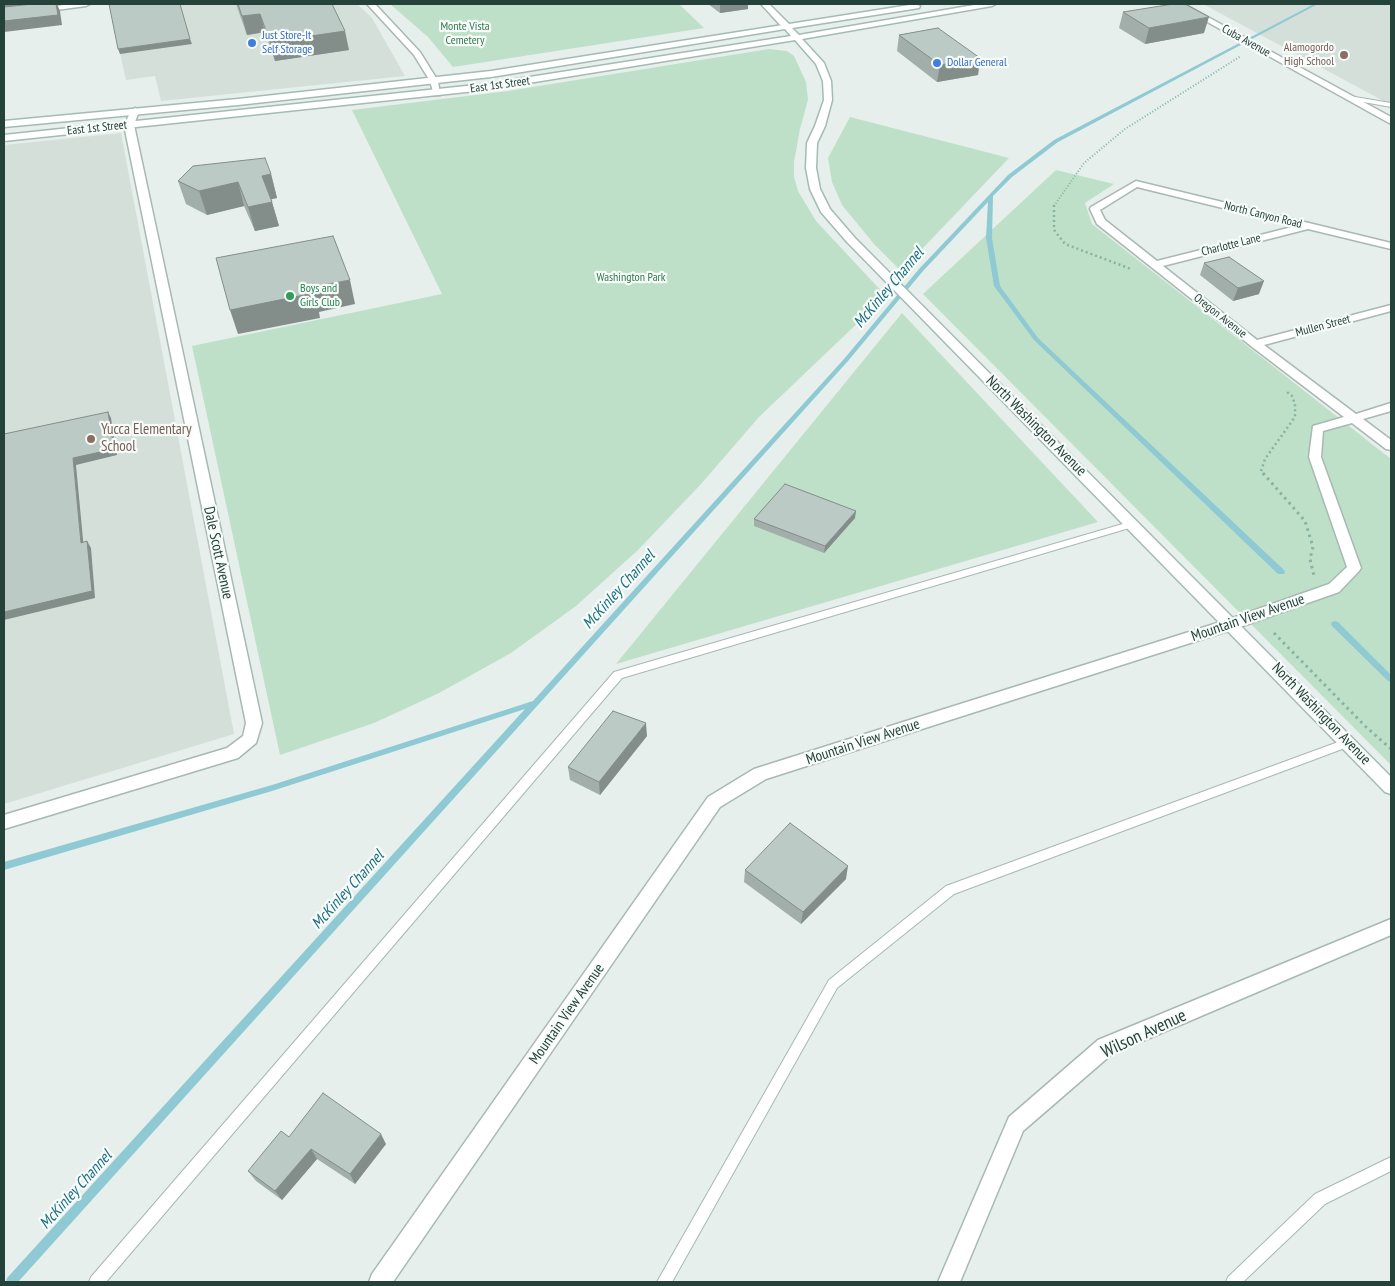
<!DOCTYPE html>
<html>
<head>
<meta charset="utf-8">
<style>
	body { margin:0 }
	#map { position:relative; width:1395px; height:1286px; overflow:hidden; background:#e6efeb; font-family:"PT Sans Narrow",sans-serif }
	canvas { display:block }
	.frame { position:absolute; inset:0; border:5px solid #24423a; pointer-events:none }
</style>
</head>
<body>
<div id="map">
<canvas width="1395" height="1286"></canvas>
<div class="frame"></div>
</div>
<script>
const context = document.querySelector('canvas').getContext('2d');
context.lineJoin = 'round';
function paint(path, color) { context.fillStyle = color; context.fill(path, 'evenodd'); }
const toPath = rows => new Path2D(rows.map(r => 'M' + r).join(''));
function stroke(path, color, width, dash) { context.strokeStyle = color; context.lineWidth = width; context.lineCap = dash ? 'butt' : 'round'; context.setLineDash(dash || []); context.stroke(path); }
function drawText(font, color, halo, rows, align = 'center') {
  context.font = font + ' "PT Sans Narrow",sans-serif'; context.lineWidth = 4.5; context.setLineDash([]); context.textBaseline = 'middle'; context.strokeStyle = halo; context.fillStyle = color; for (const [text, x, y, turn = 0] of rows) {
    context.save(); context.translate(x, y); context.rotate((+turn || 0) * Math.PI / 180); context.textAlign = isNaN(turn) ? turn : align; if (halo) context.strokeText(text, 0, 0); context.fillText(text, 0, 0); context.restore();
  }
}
const built = toPath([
	[109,4,357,4,372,18,405,76,161,101,155,76,126,80],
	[1203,4,1391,4,1391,105],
	[121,133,234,734,4,804,4,145]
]);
const green = toPath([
	[390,4,679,4,704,28,453,67,428,37],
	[769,49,787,51,794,56,806,82,808,100,800,129,794,162,794,177,798,191,816,221,886,296,759,417,701,484,638,550,576,606,511,653,439,693,374,723,280,755,192,346,442,294,352,110,508,91],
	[850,117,1009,158,901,271,874,244,842,205,832,182,828,158],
	[1056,170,1114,184,1085,203,1092,224,1391,459,1391,765,923,294],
	[902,313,1098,522,616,664]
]);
const stream = toPath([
	[1314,4,1318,4,1058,142,1012,177,993,196,992,238,1000,286,1038,338,1284,570,1285,572,1284,574,1278,574,1034,340,994,286,986,238,988,202,923,271,848,361,18,1282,6,1282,7,1278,525,709,272,791,4,870,4,862,272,785,533,701,844,359,919,269,1008,175,1054,140,1314,4],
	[1335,621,1338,622,1391,675,1391,682,1388,681,1332,626,1331,624,1332,622,1335,621]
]);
const pathFar2 = toPath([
	[1054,206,1084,163,1125,129,1241,56]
]);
const pathFar1 = toPath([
	[1054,205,1054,230,1065,244,1131,269],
	[1264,475,1261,471,1265,459,1295,417,1295,404,1292,396,1287,392]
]);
const path = toPath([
	[1263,473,1305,521,1313,547,1310,559,1314,576],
	[1274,633,1365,726,1391,749]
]);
const service = toPath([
	[1349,96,1391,103,1391,107,1347,99,1347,97,1349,96],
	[1133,521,1136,522,1138,524,1136,526,622,678,106,1282,89,1282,91,1277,614,672,1133,521],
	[1349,738,1353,739,1354,742,1353,745,954,894,837,988,672,1282,657,1282,829,980,946,886,1349,738],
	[1391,1157,1391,1171,1325,1204,1243,1282,1226,1282,1228,1277,1315,1194,1391,1157]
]);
const minor = toPath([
	[71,4,90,4,86,6,4,17,4,13,71,4],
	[135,108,139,111,134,125,262,723,256,743,238,758,4,829,4,815,227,748,243,736,246,723,124,125,131,111,135,108],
	[1136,181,1391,243,1391,249,1308,229,1163,266,1257,340,1391,305,1391,311,1264,345,1356,414,1391,403,1391,411,1363,419,1391,440,1391,450,1386,449,1352,423,1323,431,1321,457,1361,568,1359,571,1339,592,1237,628,766,779,720,807,393,1282,369,1282,372,1274,708,797,754,769,1227,620,1329,584,1347,567,1309,457,1313,426,1344,417,1251,346,1097,224,1090,209,1091,207,1136,181],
	[1137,187,1296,226,1157,261,1105,220,1100,210,1137,187],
	[1391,919,1391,935,1112,1054,1023,1131,960,1282,938,1282,1009,1117,1098,1040,1391,919]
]);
const tertiary = toPath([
	[367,4,375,4,420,52,438,81,440,95,434,95,430,81,414,55,367,4],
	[761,4,769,4,789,24,789,28,783,28,761,4],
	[1175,4,1184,4,1391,117,1391,124,1175,4]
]);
const secondary = toPath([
	[916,4,920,6,919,8,792,28,799,35,980,4,996,4,992,6,802,39,824,63,831,81,832,100,825,126,817,143,816,168,820,189,830,209,855,238,1391,777,1391,794,1385,792,847,242,821,212,810,189,806,168,807,143,815,126,824,100,823,81,816,64,795,40,485,90,4,141,4,135,485,84,791,36,785,29,491,77,238,105,4,127,4,121,238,99,491,71,916,4]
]);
const wall = toPath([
	[236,4,332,4,349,50,275,61,265,32,247,35],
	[708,4,748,4,748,9,720,13],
	[1123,12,1204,33,1145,44,1119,28],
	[899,35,980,58,978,75,937,82,897,51],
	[271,174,277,198,271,199,279,226,255,231,244,206,207,215,186,204,178,181],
	[1204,263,1259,294,1233,301,1200,275],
	[855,518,824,553,754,526,754,519],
	[647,736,600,795,570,780,568,767],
	[745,870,846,879,801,924,744,882],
	[289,1137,386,1144,355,1184,317,1159,282,1200,256,1181,248,1171]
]);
const shadedWall = toPath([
	[4,4,58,4,57,4,60,11,62,25,4,32],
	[720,4,748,4,748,9,720,13],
	[260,14,265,32,247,35,242,16],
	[1209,17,1204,33,1145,44,1149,28],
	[345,31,349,50,275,61,270,42],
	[190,39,192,44,120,54,118,49],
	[980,58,978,75,937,82,940,65],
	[271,174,277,198,268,200,262,176],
	[238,182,244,206,207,215,199,191],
	[272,202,279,226,255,231,248,207],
	[350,280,355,304,319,312,320,318,238,334,230,310,312,287],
	[1264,281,1259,294,1233,301,1238,288],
	[108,412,111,418,117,455,76,465,84,550,81,543,73,458],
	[856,511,855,518,824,553,825,546],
	[87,541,91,548,95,598,4,620,4,612],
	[646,723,647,736,600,795,599,782],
	[848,866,846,879,801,924,803,912],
	[381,1134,386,1144,355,1184,350,1174],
	[311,1149,317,1159,282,1200,275,1191]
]);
const building = toPath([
	[33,4,56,4,58,15,4,21,4,7,33,4],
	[109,4,180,4,190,39,118,49,109,4],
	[238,4,332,4,345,31,270,42,260,14,242,16,238,4],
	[1173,4,1185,4,1209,17,1149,28,1123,12,1173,4],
	[938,28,980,58,940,65,899,35,938,28],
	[265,158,271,174,262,176,272,202,248,207,238,182,199,191,178,181,193,166,265,158],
	[333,236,350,280,312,287,314,293,230,310,216,258,333,236],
	[1229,257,1264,281,1238,288,1204,263,1229,257],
	[108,412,114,449,73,458,81,543,87,541,92,591,4,612,4,434,108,412],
	[785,484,856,511,825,546,754,519,785,484],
	[613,711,646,723,599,782,568,767,613,711],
	[790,823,848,866,803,912,745,870,790,823],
	[323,1093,381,1134,350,1174,311,1149,275,1191,248,1171,281,1131,289,1137,323,1093]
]);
const markers = [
	[252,43,5,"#3f7fe0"],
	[1344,55,5,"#8d6e63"],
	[937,63,5,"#3f7fe0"],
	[290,296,5,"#2e9e5b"],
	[91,439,5,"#8d6e63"]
];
const farParknames = [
	["Monte Vista",465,27],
	["Cemetery",465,41],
	["Washington Park",631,278]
];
const farShopnames = [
	["Just Store-It",262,36],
	["Self Storage",262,50],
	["Dollar General",947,63]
];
const farStreetnames = [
	["Cuba Avenue",1246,41,29],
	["East 1st Street",500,85,-8],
	["East 1st Street",97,128,-6],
	["North Canyon Road",1263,215,14],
	["Charlotte Lane",1231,245,-14],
	["Oregon Avenue",1220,316,38],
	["Mullen Street",1323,326,-15]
];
const farEducationnames = [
	["Alamogordo",1334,48],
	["High School",1334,62]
];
const farLeisurenames = [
	["Boys and",300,289],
	["Girls Club",300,303]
];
const streetNames = [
	["North Washington Avenue",1036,426,45],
	["Dale Scott Avenue",218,553,78],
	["Mountain View Avenue",1248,618,-19],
	["North Washington Avenue",1321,714,46],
	["Mountain View Avenue",863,742,-18],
	["Mountain View Avenue",567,1014,-55]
];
const educationNames = [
	["Yucca Elementary",101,430],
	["School",101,447]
];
const waterNames = [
	["McKinley Channel",889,288,-50],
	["McKinley Channel",619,590,-48],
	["McKinley Channel",348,890,-48],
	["McKinley Channel",76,1190,-48]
];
const nearStreetnames = [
	["Wilson Avenue",1144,1034,-25]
];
paint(built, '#d4dfda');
paint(green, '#bfe0c8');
paint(stream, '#8ec9d4');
stroke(service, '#a8b8b2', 2);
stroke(minor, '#a8b8b2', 3);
stroke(tertiary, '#a8b8b2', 3);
stroke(secondary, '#a4bbb3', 3);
stroke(pathFar2, '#86b3a5', 2, [1, 2]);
stroke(pathFar1, '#86b3a5', 2.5, [2, 3]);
stroke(path, '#86b3a5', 3, [2.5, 4]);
paint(service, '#fff');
paint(minor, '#fff');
paint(tertiary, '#fff');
paint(secondary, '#fff');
paint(wall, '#a1aea9');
paint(shadedWall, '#838d89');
paint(building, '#bbcac4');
stroke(building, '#838d89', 1);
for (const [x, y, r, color] of markers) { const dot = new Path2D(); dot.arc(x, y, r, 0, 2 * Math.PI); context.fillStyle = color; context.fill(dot); stroke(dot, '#f7fbf9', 2); }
drawText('12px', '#2d7a4b', '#f7fbf9', farParknames);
drawText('12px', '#366cbe', '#f7fbf9', farShopnames, 'left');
drawText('12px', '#24423a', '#f7fbf9', farStreetnames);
drawText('12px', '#785e54', '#f7fbf9', farEducationnames, 'right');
drawText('12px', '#27864d', '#f7fbf9', farLeisurenames, 'left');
drawText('15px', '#24423a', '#f7fbf9', streetNames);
drawText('15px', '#785e54', '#f7fbf9', educationNames, 'left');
drawText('italic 16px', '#1c6f80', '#f7fbf9', waterNames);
drawText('18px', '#24423a', '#f7fbf9', nearStreetnames);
</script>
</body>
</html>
